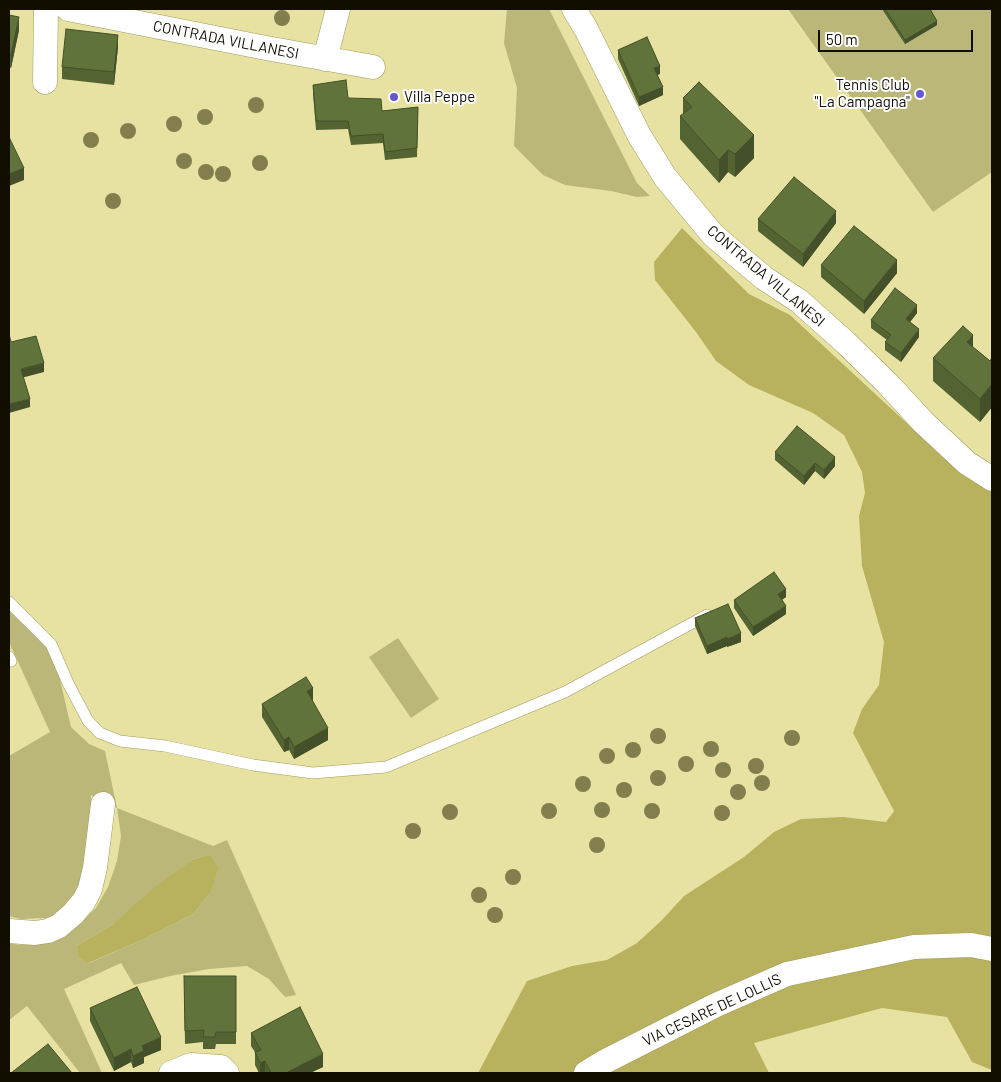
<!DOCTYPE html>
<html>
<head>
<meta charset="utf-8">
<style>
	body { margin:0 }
	#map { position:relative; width:1001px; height:1082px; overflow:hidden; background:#e7e2a1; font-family:Barlow,sans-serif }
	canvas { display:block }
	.frame { position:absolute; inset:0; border:10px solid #110e00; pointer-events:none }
	.scale { position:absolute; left:818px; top:30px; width:155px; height:22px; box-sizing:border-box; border:2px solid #110e00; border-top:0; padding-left:6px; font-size:15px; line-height:18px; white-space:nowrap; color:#110e00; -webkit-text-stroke:4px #fff; paint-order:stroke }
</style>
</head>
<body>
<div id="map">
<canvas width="1001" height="1082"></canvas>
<div class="frame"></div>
<div class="scale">50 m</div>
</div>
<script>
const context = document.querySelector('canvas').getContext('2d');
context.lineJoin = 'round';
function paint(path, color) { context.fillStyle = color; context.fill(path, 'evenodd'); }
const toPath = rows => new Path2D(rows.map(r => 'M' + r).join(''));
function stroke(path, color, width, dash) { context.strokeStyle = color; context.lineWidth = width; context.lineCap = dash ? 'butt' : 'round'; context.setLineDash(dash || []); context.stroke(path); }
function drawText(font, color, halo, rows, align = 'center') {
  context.font = font + ' Barlow,sans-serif'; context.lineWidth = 4; context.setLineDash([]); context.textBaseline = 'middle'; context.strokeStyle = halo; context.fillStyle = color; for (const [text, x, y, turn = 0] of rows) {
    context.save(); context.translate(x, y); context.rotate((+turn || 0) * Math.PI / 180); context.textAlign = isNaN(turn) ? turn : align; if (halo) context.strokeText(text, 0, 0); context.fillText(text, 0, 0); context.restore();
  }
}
const green = toPath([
	[507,9,549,9,637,183,650,196,637,197,611,191,565,185,543,175,514,146,517,88,504,43],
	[788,9,992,9,992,172,933,212],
	[9,611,49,647,57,667,71,727,89,744,105,751,117,808,213,846,227,840,296,995,285,997,269,979,247,966,209,969,170,976,134,985,121,963,64,989,102,1073,80,1073,27,1006,9,1020,9,943,19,945,53,941,71,931,96,908,108,887,117,861,121,836,117,808,91,795,91,831,86,879,60,913,46,918,20,919,9,916,9,756,50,732,9,642],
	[210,854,217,868,211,892,193,914,142,940,89,963,78,957,78,945,112,925,192,860],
	[398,638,439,699,411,718,369,657]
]);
const forest = toPath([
	[682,228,749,294,790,315,952,465,992,487,992,1070,972,1062,947,1017,882,1008,754,1043,769,1073,478,1073,527,981,572,966,607,960,637,943,661,921,684,896,744,857,774,832,801,819,843,817,886,822,894,811,853,733,862,709,879,685,884,642,862,566,859,516,865,493,862,472,844,435,813,413,749,385,716,361,696,332,655,280,654,262],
	[210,854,218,868,211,892,193,914,142,940,88,963,78,957,78,945,112,925,155,887,192,860]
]);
const lane = toPath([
	[9,602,51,644,68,683,88,721,100,733,120,741,165,746,253,765,313,773,386,767,565,692,707,615],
	[9,657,11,661]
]);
const street = toPath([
	[68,9,266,48,373,67],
	[574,9,586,29,639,135,665,177,713,235,764,278,799,301,846,343,888,384,923,422,967,463,992,479],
	[325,59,338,9],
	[45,82,46,9],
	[9,931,35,933,48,931,59,926,73,914,84,901,90,889,95,868,103,804],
	[171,1073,191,1065,221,1067,227,1073],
	[586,1073,604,1062,716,1005,787,974,914,947,971,945,992,949]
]);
const trees = [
	[282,18],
	[256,105],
	[205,117],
	[174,124],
	[128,131],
	[91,140],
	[184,161],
	[260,163],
	[206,172],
	[223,174],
	[113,201],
	[658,736],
	[792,738],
	[711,749],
	[633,750],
	[607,756],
	[686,764],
	[756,766],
	[723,770],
	[658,778],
	[762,783],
	[583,784],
	[624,790],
	[738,792],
	[602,810],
	[549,811],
	[652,811],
	[450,812],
	[722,813],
	[413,831],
	[597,845],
	[513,877],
	[479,895],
	[495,915]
];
const wall = toPath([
	[882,9,930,9,937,25,905,44],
	[9,15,19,30,11,68,9,67],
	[118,47,114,85,62,79,62,67],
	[618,50,660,74,657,75,663,95,639,106,618,59],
	[313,85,382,111,418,107,417,157,385,160,383,143,351,145,348,129,316,130,313,93],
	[683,98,754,158,735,177,728,172,719,183,680,139,680,116,683,114],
	[758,219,836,223,803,267,758,231],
	[821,265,897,273,864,314,821,277],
	[917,313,910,322,919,337,901,362,885,350,885,342,887,340,871,328,871,320],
	[973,347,990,361,992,358,992,407,980,422,933,381,933,358],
	[775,452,835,466,824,479,815,471,804,485,775,460],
	[786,597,782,600,786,614,753,636,734,608,734,600],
	[695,618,741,642,727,647,727,646,707,654,695,626],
	[313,700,312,701,328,740,294,759,289,750,284,752,262,717,262,704],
	[184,976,236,976,236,1044,216,1044,215,1049,203,1049,203,1042,185,1044],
	[90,1008,161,1050,144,1057,144,1063,133,1068,131,1062,114,1071,90,1021],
	[251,1033,323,1067,310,1073,259,1073,255,1065,255,1052,251,1046]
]);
const shadedWall = toPath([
	[19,17,19,30,11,68,11,55],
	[937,21,937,25,905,44,905,40],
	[118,35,118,47,114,85,114,72],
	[660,66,660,74,654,76,654,68],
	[663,87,663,95,639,106,639,97],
	[754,135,754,158,735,177,735,154],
	[728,150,728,172,719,183,719,160],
	[24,168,24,180,9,186,9,174],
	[836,211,836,223,803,267,803,254],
	[897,260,897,273,864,314,864,301],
	[917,305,917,313,906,327,906,319],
	[919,329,919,337,901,362,901,353],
	[973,335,973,358,967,342],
	[44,363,44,372,21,378,21,369],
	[992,384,992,407,980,422,980,399],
	[30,399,30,407,9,413,9,404],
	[835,457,835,466,824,479,824,470],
	[815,463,815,471,804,485,804,476],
	[786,589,786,597,778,602,778,594],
	[786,606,786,614,753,636,753,627],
	[741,633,741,642,727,647,727,639],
	[727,637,727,646,707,654,707,646],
	[313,688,313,700,307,704,307,691],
	[328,728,328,740,294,759,294,747],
	[289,737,289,750,284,752,284,740],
	[161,1037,161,1050,144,1057,144,1063,133,1068,133,1056,142,1046],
	[131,1049,131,1062,114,1071,114,1058],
	[323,1054,323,1067,310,1073,286,1073],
	[265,1061,265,1073,260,1073,260,1063]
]);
const building = toPath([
	[885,9,930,9,937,21,905,40,885,9],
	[9,15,19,17,11,55,9,55,9,15],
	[66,29,118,35,114,72,62,67,66,29],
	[647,37,660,66,654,68,663,87,639,97,618,50,647,37],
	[346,80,348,98,381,99,382,111,418,107,417,148,385,152,383,134,351,136,348,121,316,121,313,85,346,80],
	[699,82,754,135,735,154,728,150,719,160,680,116,692,107,683,98,699,82],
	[9,137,24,168,9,174,9,137],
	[794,177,836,211,803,254,758,219,794,177],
	[854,226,897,260,864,301,821,265,854,226],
	[895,288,917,305,906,319,919,329,901,353,885,342,891,335,871,320,895,288],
	[963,326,973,335,967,342,990,361,992,358,992,384,980,399,933,358,963,326],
	[9,334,11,342,36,336,44,363,21,369,30,399,9,404,9,334],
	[797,426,835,457,824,470,815,463,804,476,775,452,797,426],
	[774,572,786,589,778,594,786,606,753,627,734,600,774,572],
	[728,604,741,633,727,639,727,637,707,646,695,618,728,604],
	[306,677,313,688,307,691,328,728,294,747,289,737,284,740,262,704,306,677],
	[184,976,236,976,236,1032,216,1032,215,1037,203,1037,204,1030,185,1031,184,976],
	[137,987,161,1037,142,1046,144,1051,133,1056,131,1049,114,1058,90,1008,137,987],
	[300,1007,323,1054,286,1073,271,1073,265,1061,260,1063,255,1052,261,1050,251,1033,300,1007],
	[48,1044,72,1073,11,1073,48,1044]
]);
const markers = [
	[920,94,5,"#6656cf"],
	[394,97,5,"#6656cf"]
];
const streetNames = [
	["CONTRADA VILLANESI",226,40,11],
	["CONTRADA VILLANESI",766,276,40],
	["VIA CESARE DE LOLLIS",712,1010,-25]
];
const poiNames = [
	["Tennis Club",910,85],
	["\"La Campagna\"",910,102],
	["Villa Peppe",404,97,"left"]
];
paint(green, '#bbb778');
paint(forest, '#b8b15e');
stroke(lane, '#a19c5d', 12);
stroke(street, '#a19c5d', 25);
stroke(lane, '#fff', 11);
stroke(street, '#fff', 24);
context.fillStyle = '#827e4d';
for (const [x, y] of trees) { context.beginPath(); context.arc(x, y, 8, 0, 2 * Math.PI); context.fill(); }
paint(wall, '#536332');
paint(shadedWall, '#435029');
paint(building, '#60733a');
stroke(building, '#435029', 1);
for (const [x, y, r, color] of markers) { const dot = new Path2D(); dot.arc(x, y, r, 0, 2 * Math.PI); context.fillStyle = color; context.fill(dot); stroke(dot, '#fff', 2); }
drawText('15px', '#110e00', '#fff', streetNames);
drawText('15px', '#110e00', '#fff', poiNames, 'right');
</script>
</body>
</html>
